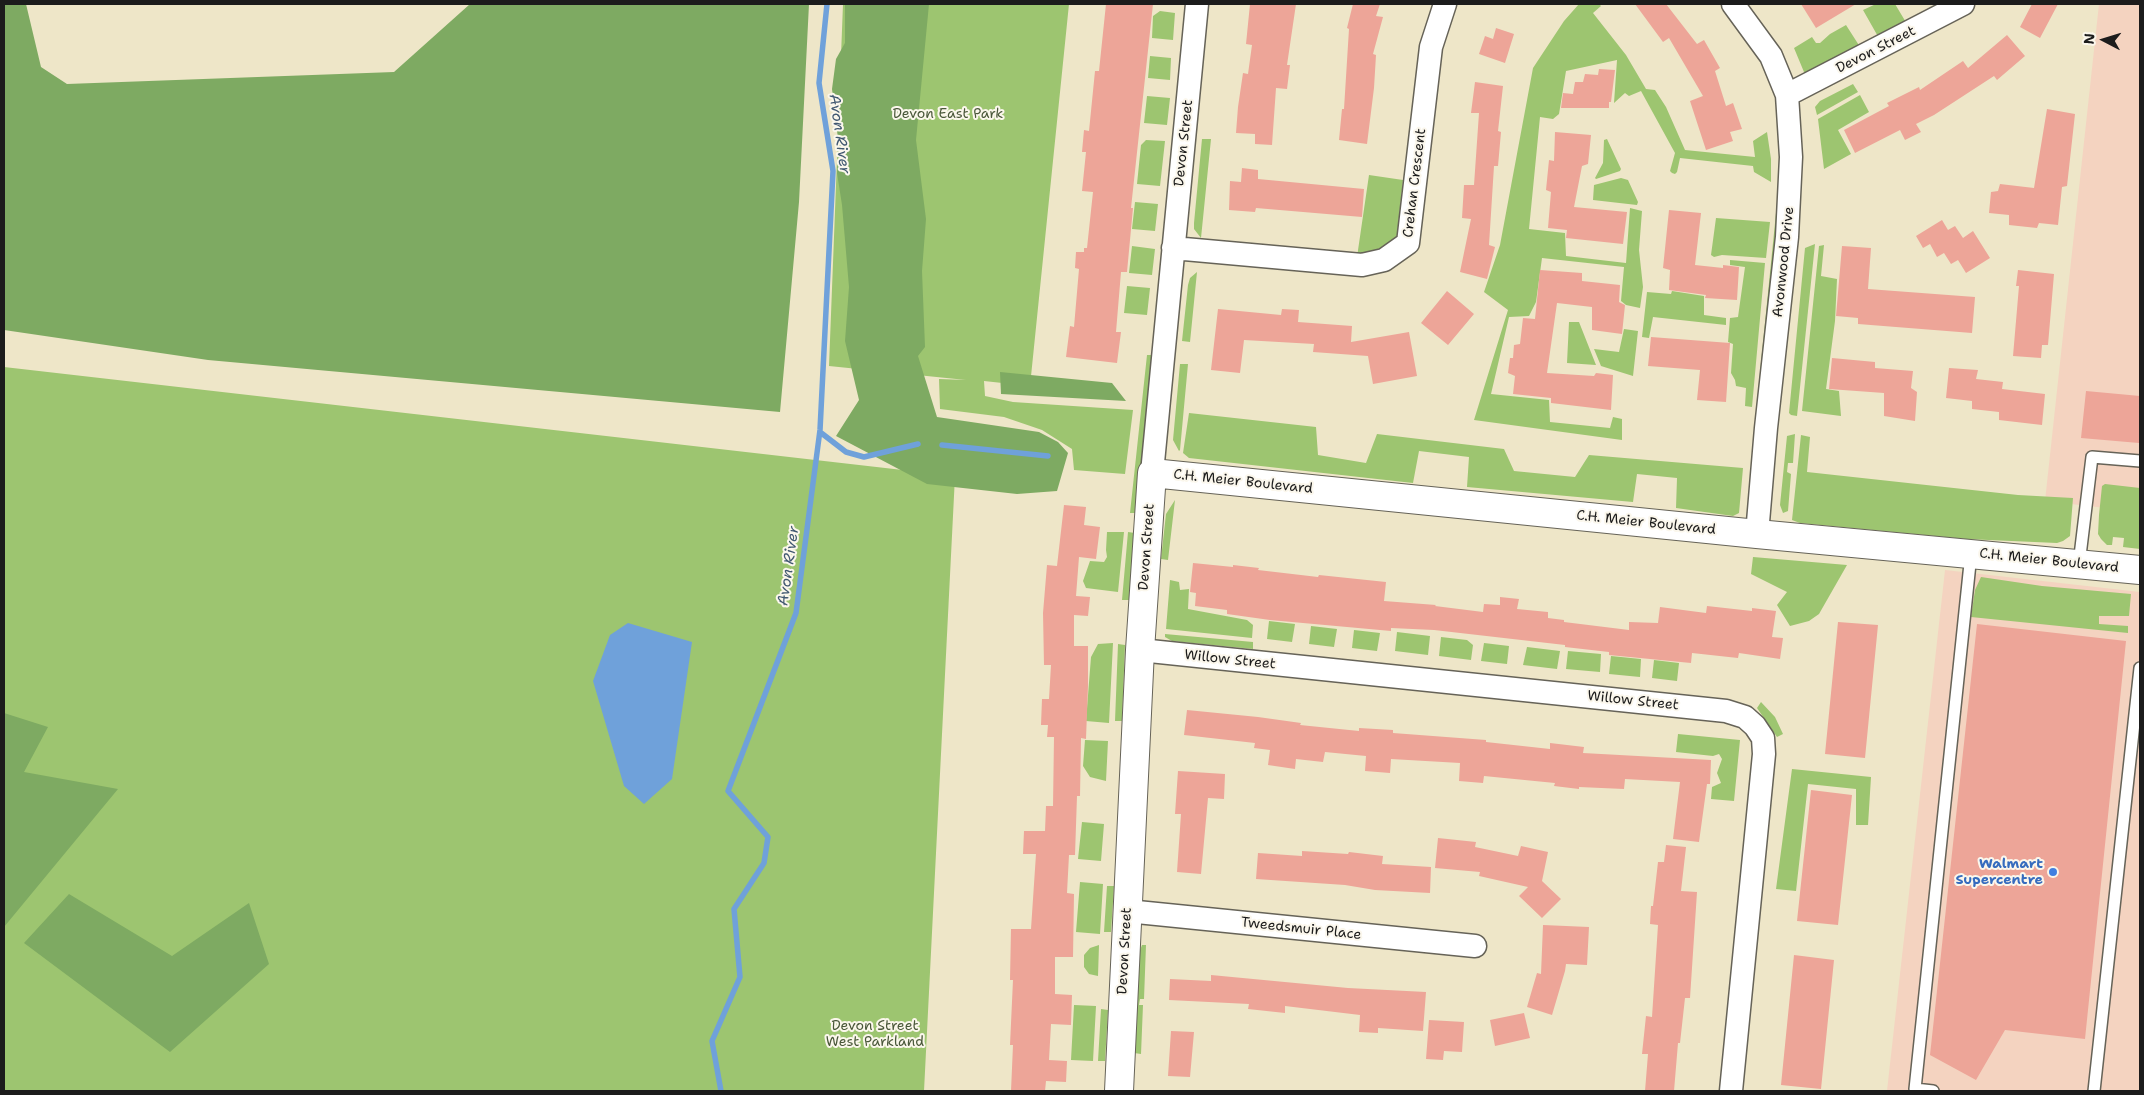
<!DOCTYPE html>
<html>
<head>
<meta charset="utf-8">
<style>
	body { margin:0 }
	#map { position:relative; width:2144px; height:1095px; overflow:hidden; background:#eee6c8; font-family:"Shantell Sans",sans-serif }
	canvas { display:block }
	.frame { position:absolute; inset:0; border:5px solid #1c1c1c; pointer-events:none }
	.north { position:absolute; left:2079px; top:15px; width:50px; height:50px; -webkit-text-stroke:4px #fbf7ec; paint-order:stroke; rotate:275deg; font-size:14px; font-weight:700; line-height:20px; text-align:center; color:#1c1c1c }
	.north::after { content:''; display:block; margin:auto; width:18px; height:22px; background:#1c1c1c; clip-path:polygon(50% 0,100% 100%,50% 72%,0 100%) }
</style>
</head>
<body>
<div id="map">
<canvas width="2144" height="1095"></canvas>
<div class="frame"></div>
<div class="north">N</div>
</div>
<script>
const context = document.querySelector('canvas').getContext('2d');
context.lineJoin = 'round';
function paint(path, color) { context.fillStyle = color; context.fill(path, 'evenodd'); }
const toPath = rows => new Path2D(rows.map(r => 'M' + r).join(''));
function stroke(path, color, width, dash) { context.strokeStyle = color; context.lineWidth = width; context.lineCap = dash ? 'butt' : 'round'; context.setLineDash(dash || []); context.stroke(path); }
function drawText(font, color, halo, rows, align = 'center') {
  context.font = font + ' "Shantell Sans",sans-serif'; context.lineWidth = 4; context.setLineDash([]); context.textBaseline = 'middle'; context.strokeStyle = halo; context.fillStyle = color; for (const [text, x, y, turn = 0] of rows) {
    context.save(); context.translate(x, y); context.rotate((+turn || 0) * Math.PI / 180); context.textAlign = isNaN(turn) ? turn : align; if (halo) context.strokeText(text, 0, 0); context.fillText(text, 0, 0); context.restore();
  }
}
const built = toPath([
	[2099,4,2140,4,2140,512,2045,501],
	[1945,570,2140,592,2140,1091,1887,1091]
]);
const green = toPath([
	[843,4,1069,4,1030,386,984,381,985,396,1013,402,1133,410,1125,474,1074,470,1072,449,1042,430,1004,417,940,409,939,379,966,380,829,366],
	[1579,4,1599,4,1601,6,1593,13,1626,55,1646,89,1655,90,1666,107,1685,150,1755,157,1753,141,1767,132,1771,159,1771,182,1754,172,1753,166,1680,158,1677,172,1675,174,1672,173,1670,171,1675,153,1641,91,1629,96,1625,93,1614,103,1617,60,1566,71,1559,114,1553,119,1540,117,1529,229,1565,233,1566,256,1626,263,1630,208,1642,211,1639,250,1643,287,1640,308,1626,305,1621,301,1624,267,1542,258,1536,302,1529,316,1509,317,1491,394,1549,400,1550,422,1610,428,1613,417,1622,419,1622,440,1474,420,1508,310,1484,292,1500,245,1533,68,1564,21],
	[1876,4,1895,4,1907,24,1880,40,1863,10],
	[1160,11,1175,13,1173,40,1152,38,1153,16],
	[1846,25,1862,50,1811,73,1804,72,1794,48,1812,37,1816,43,1820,43,1830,34],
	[1150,56,1171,58,1170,80,1148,78],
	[1853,84,1858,92,1817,115,1815,107,1820,101],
	[1860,95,1869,112,1838,130,1851,154,1824,169,1818,119],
	[1147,96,1170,98,1167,125,1144,123],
	[1202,139,1211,139,1201,238,1194,229,1194,223],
	[1607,139,1621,169,1620,171,1596,179,1595,178,1603,163,1604,140],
	[1146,140,1165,141,1160,186,1137,184,1141,145],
	[1369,175,1403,180,1397,236,1384,253,1357,257],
	[1621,178,1628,180,1638,202,1637,205,1593,200,1594,185],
	[1135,202,1158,204,1155,231,1132,229],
	[1777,203,1781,203,1764,412,1756,412],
	[1716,218,1770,222,1766,258,1722,255,1714,257,1711,255],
	[1815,244,1797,416,1791,415,1789,413,1805,248],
	[1824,245,1821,276,1837,279,1835,321,1826,389,1839,391,1841,416,1802,411,1819,246],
	[1132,246,1155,249,1152,275,1129,273],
	[1730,260,1765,263,1752,407,1745,406,1746,388,1736,386,1735,380,1731,373,1733,344,1728,342,1730,318,1738,317,1745,267,1730,265],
	[1197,272,1190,342,1182,341,1188,285,1190,278],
	[1127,286,1150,288,1147,315,1124,313],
	[1672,291,1704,296,1704,315,1726,318,1726,325,1653,317,1649,338,1642,337,1647,292,1671,294],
	[1569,322,1579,322,1596,365,1567,363],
	[1624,329,1638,331,1633,376,1601,366,1594,349,1619,352],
	[1147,355,1155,355,1137,513,1130,513],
	[1180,364,1188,364,1180,450,1179,451,1173,440],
	[4,367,955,476,924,1091,4,1091],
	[1189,413,1316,427,1318,455,1366,463,1377,434,1504,449,1514,471,1575,477,1589,455,1743,468,1739,513,1733,516,1676,508,1677,478,1637,474,1633,502,1467,487,1469,457,1419,451,1413,483,1189,458,1183,453],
	[1795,434,1793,463,1788,463,1787,472,1791,474,1788,511,1783,513,1780,505,1787,436],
	[1801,435,1810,437,1807,472,2018,495,2073,498,2070,536,2063,541,2057,543,1966,539,1800,523,1792,520],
	[2105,484,2140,488,2140,549,2123,547,2124,538,2113,537,2112,545,2107,545,2101,539,2098,534,2099,515,2102,486],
	[1175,500,1168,560,1161,559,1166,514],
	[1107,532,1124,532,1118,592,1086,588,1083,581,1090,561,1104,562,1107,557,1106,550],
	[1128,532,1135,533,1129,600,1122,600],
	[1753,557,1847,565,1819,614,1809,621,1790,626,1777,605,1787,592,1751,574],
	[1981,577,2042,586,2131,594,2129,616,2099,616,2099,624,2128,626,2128,633,1971,617,1975,590],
	[1170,580,1179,582,1180,590,1189,589,1188,609,1247,620,1253,625,1252,638,1166,629],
	[1269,621,1295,624,1292,642,1267,639],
	[1311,626,1337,629,1334,647,1309,644],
	[1354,630,1380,633,1377,651,1352,648],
	[1397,632,1430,636,1428,655,1395,651],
	[1165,634,1253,642,1253,649,1172,641,1165,637],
	[1441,637,1467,640,1473,645,1471,660,1439,656],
	[1113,643,1109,723,1086,721,1091,657,1098,644],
	[1484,643,1509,646,1507,664,1481,661],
	[1118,644,1125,645,1122,721,1115,721],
	[1527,647,1560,651,1557,669,1523,665],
	[1568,651,1601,654,1600,672,1566,669],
	[1611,656,1641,659,1640,677,1609,674],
	[1654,660,1679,663,1677,681,1652,678],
	[1761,702,1775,717,1783,734,1777,737,1757,708],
	[1678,734,1740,740,1734,801,1711,799,1712,787,1721,783,1717,773,1722,759,1719,754,1713,756,1676,752],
	[1085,740,1108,741,1106,781,1090,777,1083,766],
	[1792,769,1871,777,1868,825,1856,825,1856,789,1808,784,1796,891,1776,889],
	[1082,822,1104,824,1101,861,1078,859],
	[1080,882,1103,884,1100,934,1076,932],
	[1107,886,1114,886,1111,932,1104,932],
	[1099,945,1098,976,1089,974,1084,967,1084,955,1090,948],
	[1142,945,1146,945,1144,999,1140,999,1139,1005,1143,1005,1141,1054,1134,1053,1139,953],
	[1074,1005,1096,1006,1093,1061,1071,1060],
	[1101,1009,1108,1010,1105,1061,1098,1061]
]);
const forest = toPath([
	[4,4,26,4,41,67,67,84,394,72,470,4,809,4,799,202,780,412,208,360,4,330],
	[845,4,929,4,916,140,926,219,922,271,925,347,918,356,937,417,1039,432,1058,442,1068,453,1057,491,1017,494,927,484,836,436,859,400,845,341,849,287,842,205,837,173,839,147,832,89,836,59,845,43],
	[1000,372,1112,383,1126,401,1001,394],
	[4,713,48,727,24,772,118,789,4,927],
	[69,894,172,956,249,903,269,964,170,1052,24,943]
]);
const water = toPath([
	[628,623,692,642,672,779,644,804,624,786,593,681,610,635]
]);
const stream = toPath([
	[820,432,846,452,864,457,918,444],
	[942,445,1048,456],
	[721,1091,712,1041,740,977,734,909,764,863,768,837,728,791,796,613,820,430,833,171,819,83,827,4]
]);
const building = toPath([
	[1106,4,1153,4,1131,208,1133,208,1127,272,1121,272,1116,332,1121,332,1117,363,1066,357,1070,326,1074,327,1079,269,1075,268,1076,252,1084,252,1084,248,1087,248,1093,192,1082,191,1086,152,1082,152,1084,130,1089,131,1095,71,1099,71],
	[1250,4,1296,4,1287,65,1290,65,1287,89,1276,88,1272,145,1255,144,1255,134,1236,133,1238,107,1243,73,1248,74,1252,45,1246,44],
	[1353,4,1380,4,1376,16,1383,17,1373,54,1376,55,1374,88,1367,144,1339,140,1342,109,1344,109,1349,29,1347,28],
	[1635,4,1666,4,1697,44,1704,40,1720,68,1715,71,1726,106,1733,103,1742,129,1730,132,1733,141,1706,150,1690,101,1703,96,1669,38,1663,42],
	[1801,4,1856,4,1816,28],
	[2032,4,2058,4,2040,38,2020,27],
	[1496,28,1514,34,1505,63,1479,54,1485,36,1493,39],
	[2007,35,2025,56,1997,80,1994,76,1934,115,1916,124,1921,132,1905,140,1900,130,1855,153,1844,130,1889,106,1887,103,1919,87,1920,90,1963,61,1968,68],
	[1599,69,1615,70,1611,102,1609,102,1609,108,1561,108,1563,93,1573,94,1575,82,1583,82,1585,74,1598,75],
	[1475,82,1503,86,1498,131,1501,132,1498,166,1494,166,1489,245,1495,247,1487,279,1460,272,1471,219,1462,218,1464,185,1474,185,1479,113,1471,113],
	[2047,109,2075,114,2067,186,2062,187,2058,225,2039,223,2037,228,2009,225,2009,215,1989,213,1991,192,1998,191,2000,184,2034,188],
	[1555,132,1591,135,1588,164,1582,166,1574,207,1627,212,1623,244,1566,238,1567,230,1548,228,1551,192,1546,190,1549,160,1554,161],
	[1242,168,1258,170,1258,179,1364,189,1362,217,1256,208,1255,212,1229,210,1230,181,1241,182],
	[1669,210,1701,213,1695,265,1723,268,1723,265,1739,267,1737,300,1705,298,1706,295,1669,290,1670,270,1663,268],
	[1942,220,1948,230,1955,226,1963,238,1973,231,1990,258,1966,273,1958,260,1951,264,1944,253,1937,257,1930,244,1923,248,1916,236],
	[1842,246,1871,248,1868,289,1975,297,1972,333,1858,324,1858,318,1836,316],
	[1540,270,1582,273,1582,281,1620,285,1619,302,1625,305,1622,334,1592,330,1592,307,1557,303,1547,373,1594,376,1596,373,1613,375,1611,410,1551,403,1551,398,1513,394,1515,376,1508,373,1510,358,1513,358,1514,345,1520,344,1523,318,1535,319],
	[2018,270,2054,274,2048,345,2042,345,2041,358,2013,356,2019,286,2016,286],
	[1447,291,1474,314,1448,345,1421,323],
	[1218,309,1281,315,1282,309,1299,310,1298,322,1352,326,1351,342,1409,332,1417,376,1373,384,1368,356,1313,352,1314,344,1244,340,1240,373,1211,370],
	[1651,337,1730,343,1726,402,1697,400,1700,370,1648,366],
	[1832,358,1875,362,1875,368,1913,371,1911,388,1917,392,1915,421,1884,416,1884,393,1829,389],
	[1949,368,1978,370,1976,379,2003,382,2002,389,2045,394,2042,425,1999,420,1999,412,1972,409,1972,401,1946,398],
	[2086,391,2140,396,2139,443,2081,438],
	[1064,505,1086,507,1084,525,1100,527,1096,559,1079,557,1076,596,1090,597,1088,616,1074,615,1074,646,1088,646,1088,686,1086,739,1081,738,1080,796,1077,796,1075,855,1069,855,1067,893,1074,894,1073,957,1055,957,1055,994,1072,995,1071,1025,1051,1024,1049,1060,1067,1061,1066,1082,1046,1081,1045,1091,1011,1091,1013,1045,1010,1045,1013,980,1010,980,1011,929,1031,929,1036,854,1023,854,1024,831,1045,831,1046,806,1053,806,1054,737,1047,737,1048,725,1041,725,1042,699,1049,699,1051,665,1044,665,1043,613,1047,565,1057,566],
	[1193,563,1233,567,1233,565,1259,568,1258,570,1318,577,1319,575,1386,582,1384,601,1436,605,1435,606,1483,612,1484,604,1500,605,1500,597,1519,599,1517,609,1548,612,1548,618,1564,620,1564,622,1629,630,1629,622,1658,623,1660,607,1706,613,1707,606,1752,611,1752,608,1776,611,1772,637,1783,638,1780,659,1739,653,1738,658,1692,653,1691,663,1609,655,1609,652,1565,647,1565,645,1434,630,1391,628,1391,631,1270,620,1227,614,1227,610,1195,606,1196,593,1190,592],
	[1838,622,1878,625,1865,758,1825,754],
	[1977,624,2126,641,2085,1039,2005,1030,1976,1080,1930,1055],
	[1187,710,1258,717,1301,723,1300,725,1359,731,1359,728,1393,730,1393,733,1486,740,1486,742,1550,749,1550,743,1584,747,1583,753,1711,760,1710,784,1707,784,1699,842,1673,839,1680,782,1625,779,1624,789,1579,787,1579,789,1554,786,1555,783,1484,776,1483,783,1459,781,1460,763,1391,759,1390,773,1365,771,1366,756,1325,752,1323,762,1296,759,1295,769,1268,765,1270,750,1254,748,1255,743,1184,735],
	[1178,771,1225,774,1224,799,1208,798,1201,874,1177,872,1181,814,1175,814],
	[1811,790,1852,795,1838,925,1797,921],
	[1438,838,1476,842,1475,847,1518,856,1521,846,1548,852,1542,881,1561,899,1542,918,1519,896,1528,887,1479,876,1480,872,1435,868],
	[1666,845,1686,847,1681,891,1697,892,1690,998,1685,998,1680,1043,1678,1043,1674,1091,1645,1091,1648,1054,1642,1054,1646,1016,1652,1017,1658,925,1650,924,1651,906,1653,906,1658,862,1664,862],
	[1302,851,1348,854,1349,852,1383,856,1382,864,1431,867,1430,893,1375,890,1345,885,1256,879,1258,853,1302,856],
	[1543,925,1589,927,1587,965,1566,964,1565,971,1552,1015,1527,1007,1537,973,1541,974],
	[1794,955,1834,960,1821,1089,1781,1085],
	[1211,975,1348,988,1426,992,1423,1031,1378,1028,1378,1033,1359,1032,1360,1015,1285,1006,1285,1013,1248,1009,1249,1004,1169,1000,1170,979,1211,981],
	[1524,1013,1530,1038,1495,1046,1490,1020],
	[1429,1020,1464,1022,1462,1052,1444,1051,1443,1060,1426,1059],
	[1171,1031,1194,1032,1190,1077,1168,1076]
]);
const lane = toPath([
	[2079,564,2092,457,2140,461],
	[1933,1091,1915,1089,1971,554],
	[2094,1091,2140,668]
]);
const street = toPath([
	[1733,4,1771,56,1787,95,1791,157,1787,237,1766,428,1757,534],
	[1787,95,1963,4],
	[1173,248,1362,265,1384,260,1408,243,1431,47,1445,4],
	[1152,473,1197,4],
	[1140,650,1726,711,1745,717,1755,726,1763,738,1764,754,1731,1091],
	[1127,911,1475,946]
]);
const secondary = toPath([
	[1119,1091,1140,650,1152,473,1757,534,2140,570]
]);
const markers = [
	[2053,872,5,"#3f7fe0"]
];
const streetNames = [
	["Devon Street",1876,50,-27],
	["Devon Street",1184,143,-84],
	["Crehan Crescent",1415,183,-83],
	["Avonwood Drive",1784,262,-84],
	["C.H. Meier Boulevard",1243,482,6],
	["C.H. Meier Boulevard",1646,523,6],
	["Devon Street",1147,547,-86],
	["C.H. Meier Boulevard",2049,561,6],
	["Willow Street",1230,660,6],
	["Willow Street",1633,701,6],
	["Tweedsmuir Place",1301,929,6],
	["Devon Street",1125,951,-87]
];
const parkNames = [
	["Devon East Park",948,114],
	["Devon Street",875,1026],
	["West Parkland",875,1042]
];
const shopNames = [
	["Walmart",2043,864],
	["Supercentre",2043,880]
];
const waterNames = [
	["Avon River",839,134,82],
	["Avon River",789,566,-82]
];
paint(built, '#f4d3c0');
paint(green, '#9dc570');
paint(forest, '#7eaa62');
paint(water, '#6fa1da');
stroke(stream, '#6fa1da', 5.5);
paint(building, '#eda598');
stroke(lane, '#666358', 14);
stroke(street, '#666358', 25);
stroke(secondary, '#666358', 30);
stroke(lane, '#fff', 11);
stroke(street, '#fff', 22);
stroke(secondary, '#fff', 28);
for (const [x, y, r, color] of markers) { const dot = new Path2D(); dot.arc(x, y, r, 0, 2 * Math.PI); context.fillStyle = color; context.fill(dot); stroke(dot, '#fbf7ec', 2); }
drawText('14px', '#1c1c1c', '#fbf7ec', streetNames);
drawText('14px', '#495739', '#fbf7ec', parkNames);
drawText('bold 14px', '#366cbe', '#fbf7ec', shopNames, 'right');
drawText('italic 15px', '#415871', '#fbf7ec', waterNames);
</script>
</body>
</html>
